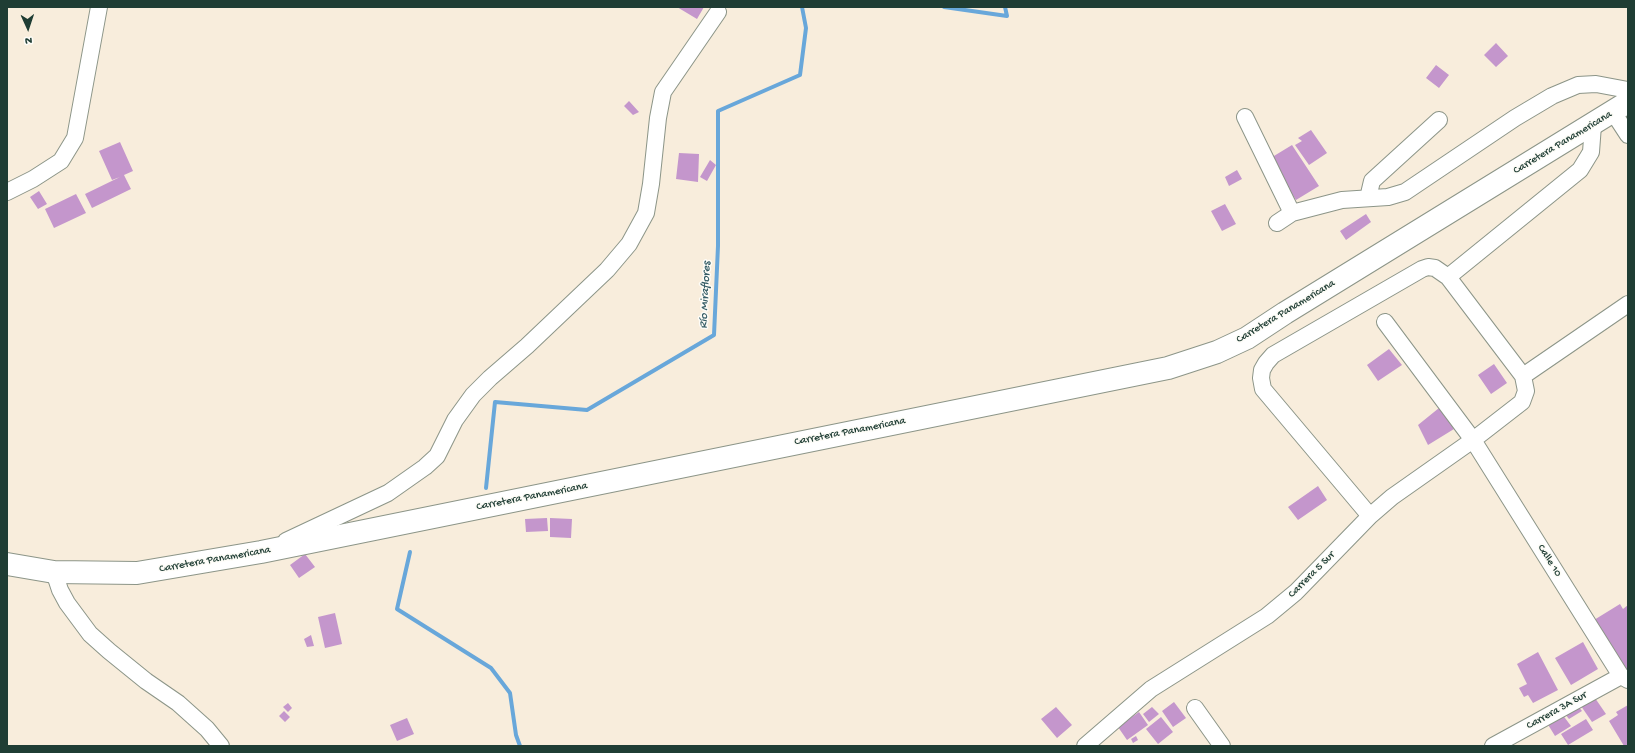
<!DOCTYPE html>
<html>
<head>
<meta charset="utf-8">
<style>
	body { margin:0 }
	#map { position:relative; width:1635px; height:753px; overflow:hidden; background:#f8eddc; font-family:"Gochi Hand",sans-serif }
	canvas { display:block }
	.frame { position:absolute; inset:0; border:8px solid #1f3d34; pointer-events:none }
	.north { position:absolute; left:8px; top:8px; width:40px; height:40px; -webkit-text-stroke:3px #fdfcf7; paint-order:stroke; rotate:177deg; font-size:11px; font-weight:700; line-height:16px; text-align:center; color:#1f3d34 }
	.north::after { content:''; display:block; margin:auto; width:14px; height:18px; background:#1f3d34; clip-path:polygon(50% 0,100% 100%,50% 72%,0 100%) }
</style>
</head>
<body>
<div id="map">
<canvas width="1635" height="753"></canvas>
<div class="frame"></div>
<div class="north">N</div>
</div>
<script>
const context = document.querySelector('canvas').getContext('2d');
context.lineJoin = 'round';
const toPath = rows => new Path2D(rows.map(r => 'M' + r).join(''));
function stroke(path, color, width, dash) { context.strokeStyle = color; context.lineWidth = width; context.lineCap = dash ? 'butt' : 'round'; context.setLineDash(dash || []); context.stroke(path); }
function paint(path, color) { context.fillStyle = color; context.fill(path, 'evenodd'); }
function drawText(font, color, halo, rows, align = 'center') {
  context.font = font + ' "Gochi Hand",sans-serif'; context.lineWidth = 3; context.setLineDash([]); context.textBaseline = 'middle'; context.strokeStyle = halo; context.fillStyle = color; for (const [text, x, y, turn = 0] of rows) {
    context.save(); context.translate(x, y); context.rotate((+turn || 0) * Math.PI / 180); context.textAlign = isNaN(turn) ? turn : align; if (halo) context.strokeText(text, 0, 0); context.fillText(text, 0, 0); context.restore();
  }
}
const stream = toPath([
	[944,7,1007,16,1005,7],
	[486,488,495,402,587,410,714,335,718,246,718,111,800,75,806,28,802,7],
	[410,552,397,609,491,668,510,693,516,735,520,746]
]);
const building = toPath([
	[677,7,704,7,697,19],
	[1496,43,1508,56,1496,67,1484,55],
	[1436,65,1449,75,1439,88,1426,78],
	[629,101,639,112,633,115,624,106],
	[1311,130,1327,153,1309,165,1295,145,1302,141,1298,138],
	[120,142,133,171,124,175,131,189,92,208,85,194,120,177,112,180,99,151],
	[1292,145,1319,186,1296,200,1269,159],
	[679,153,699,154,698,182,676,179],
	[710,160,716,165,707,181,700,177],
	[1237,170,1242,179,1229,186,1225,177],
	[39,191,47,204,38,209,30,197],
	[76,194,86,213,54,228,45,209],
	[1225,204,1236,224,1222,231,1211,211],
	[1366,214,1371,222,1346,240,1340,231],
	[1389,349,1402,365,1378,381,1367,365],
	[1494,364,1507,383,1491,394,1478,375],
	[1439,408,1454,429,1428,445,1418,425],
	[1318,486,1327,500,1298,520,1288,507],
	[547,518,548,531,526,532,525,519],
	[550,518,572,519,571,538,550,537],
	[305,554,315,567,299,578,290,565],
	[1620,604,1623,609,1628,605,1628,673,1594,620],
	[335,613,342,644,325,648,318,617],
	[311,635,314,646,307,647,304,639],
	[1583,642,1598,669,1571,685,1555,658],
	[1538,652,1558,690,1533,703,1528,695,1524,697,1519,688,1527,684,1517,664],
	[1595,698,1606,714,1592,722,1581,706],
	[1174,702,1186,718,1173,727,1162,711],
	[288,703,292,708,288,712,283,707],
	[1628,705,1628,746,1624,746,1609,721,1618,715,1616,712],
	[1578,706,1582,711,1569,719,1565,714],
	[1056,707,1072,725,1057,738,1041,719],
	[1152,707,1159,714,1149,722,1143,714],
	[284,711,290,717,285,722,279,716],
	[1139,712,1148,725,1127,740,1118,727],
	[1562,714,1571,726,1555,736,1547,723],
	[1161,717,1173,732,1158,744,1146,729],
	[407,718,414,734,397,741,390,725],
	[1586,719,1593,730,1568,745,1561,734],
	[1136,736,1138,740,1133,743,1131,739]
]);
const street = toPath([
	[1613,112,1628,135],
	[1245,117,1292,213],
	[7,192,33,179,61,161,75,138,99,7],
	[1368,198,1372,181,1439,120],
	[1277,223,1292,213,1342,200,1388,197,1405,192,1515,118,1552,96,1578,85,1596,84,1628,90],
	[1385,322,1473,440,1621,676,1628,680],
	[1523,376,1628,304],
	[1370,516,1263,389,1261,378,1262,370,1266,363,1273,355,1422,269,1428,267,1435,268,1448,277],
	[286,541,388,493,425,467,437,456,455,420,473,395,490,378,527,346,607,270,629,244,646,213,651,184,658,118,663,92,718,12],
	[54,572,60,590,67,603,90,634,109,651,146,681,178,703,207,729,221,746],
	[1195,708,1222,746],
	[1085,746,1151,689,1267,616,1296,592,1370,516,1392,497,1473,440,1522,402,1526,391,1523,376,1448,277,1580,170,1591,152,1593,125],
	[1493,746,1621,676]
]);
const highway = toPath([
	[7,564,54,572,137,573,261,552,1168,368,1217,352,1247,338,1285,313,1628,102]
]);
const streetNames = [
	["Carretera Panamericana",1563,143,-31],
	["Carretera Panamericana",1286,312,-31],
	["Carretera Panamericana",850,432,-11],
	["Carretera Panamericana",532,497,-11],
	["Carretera Panamericana",215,560,-10],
	["Calle 10",1549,561,58],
	["Carrera 5 Sur",1312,575,-45],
	["Carrera 3A Sur",1557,711,-29]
];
const waterNames = [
	["Río Miraflores",706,295,-87]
];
stroke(stream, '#68a7da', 4);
paint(building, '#c496cc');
stroke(street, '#8c9588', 18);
stroke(highway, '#8c9588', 24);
stroke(street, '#fff', 16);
stroke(highway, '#fff', 22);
drawText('11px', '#1f3d34', '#fdfcf7', streetNames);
drawText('italic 12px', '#355d66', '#fdfcf7', waterNames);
</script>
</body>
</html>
